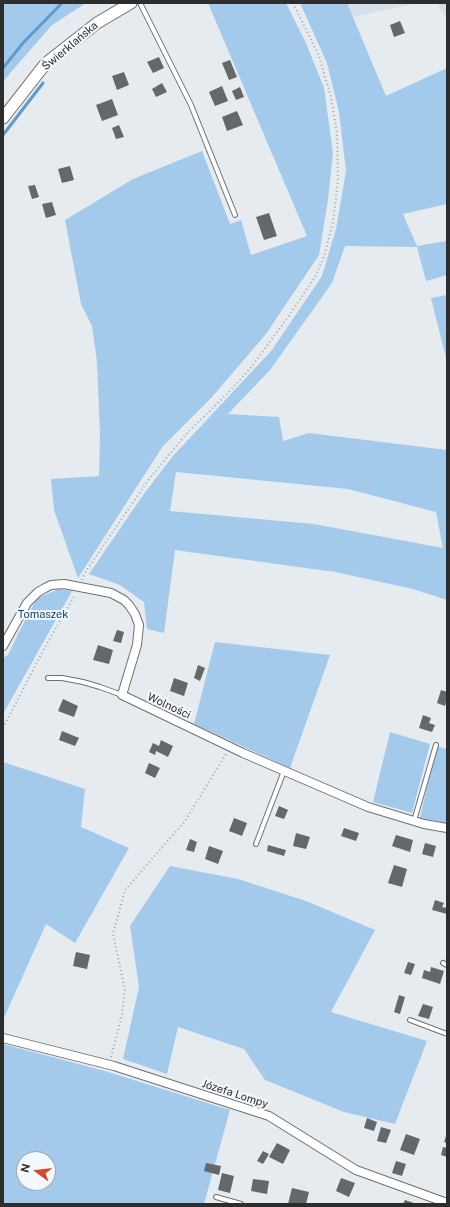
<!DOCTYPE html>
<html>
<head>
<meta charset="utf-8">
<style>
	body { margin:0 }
	#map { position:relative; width:450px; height:1207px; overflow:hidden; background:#e6ebef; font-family:"Public Sans",sans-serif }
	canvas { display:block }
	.frame { position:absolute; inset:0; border:4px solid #2b2d2f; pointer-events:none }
	.north { position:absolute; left:16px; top:1151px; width:40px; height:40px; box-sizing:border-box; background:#f3f8fc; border:1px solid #a3a7aa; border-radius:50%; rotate:285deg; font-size:11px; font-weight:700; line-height:16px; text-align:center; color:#2b2d2f }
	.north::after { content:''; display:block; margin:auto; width:14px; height:18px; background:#d3482a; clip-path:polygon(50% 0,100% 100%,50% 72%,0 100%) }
</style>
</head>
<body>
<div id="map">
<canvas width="450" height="1207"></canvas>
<div class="frame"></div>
<div class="north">N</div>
</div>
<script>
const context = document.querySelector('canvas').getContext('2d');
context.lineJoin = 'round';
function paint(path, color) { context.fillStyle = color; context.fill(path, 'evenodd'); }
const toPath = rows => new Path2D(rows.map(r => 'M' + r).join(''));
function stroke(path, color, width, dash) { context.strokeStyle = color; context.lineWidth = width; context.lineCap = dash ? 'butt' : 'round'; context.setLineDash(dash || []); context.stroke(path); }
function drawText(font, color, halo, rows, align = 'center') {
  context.font = font + ' "Public Sans",sans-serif'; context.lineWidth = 4; context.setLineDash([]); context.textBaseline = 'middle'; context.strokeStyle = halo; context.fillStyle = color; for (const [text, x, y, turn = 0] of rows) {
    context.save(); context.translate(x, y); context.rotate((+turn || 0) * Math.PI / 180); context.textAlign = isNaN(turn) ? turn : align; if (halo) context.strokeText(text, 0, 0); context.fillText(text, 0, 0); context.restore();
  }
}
const built = toPath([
	[347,3,417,3,353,17],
	[437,3,447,3,447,19]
]);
const green = toPath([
	[3,3,86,3,52,25,11,72,3,82],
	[208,3,286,3,306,43,324,88,333,153,328,200,319,255,266,334,212,397,163,446,78,578,54,510,51,479,99,476,100,432,97,362,92,326,81,304,65,220,133,179,202,151,230,224,241,220,251,255,307,236],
	[300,3,347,3,386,96,447,68,447,204,403,214,417,246,447,241,447,275,426,281,417,247,345,246,332,283,270,370,228,414,279,417,283,441,309,433,447,450,447,600,413,589,335,572,175,550,164,633,147,629,144,602,120,585,89,574,143,495,173,456,272,350,322,276,336,229,346,171,339,112,327,63],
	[176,472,348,489,436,512,443,548,314,524,170,511],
	[447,295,447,362,431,298],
	[59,589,72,591,3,714,3,658,8,655,18,634,37,598],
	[215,642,330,655,290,768,194,724],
	[390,732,430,744,412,813,373,802],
	[436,746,447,749,447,823,420,818],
	[3,762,85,789,81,827,129,848,75,943,46,924,3,1020],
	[170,866,238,879,306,901,375,930,331,1012,427,1041,395,1124,344,1112,265,1080,244,1049,178,1027,167,1074,123,1059,139,987,130,926],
	[3,1044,105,1071,230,1110,204,1204,3,1204],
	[24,1159,48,1159,48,1183,24,1183]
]);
const stream = toPath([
	[3,68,23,43,62,3],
	[3,135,43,83]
]);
const building = toPath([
	[400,21,405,33,394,37,390,25],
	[159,57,164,68,153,73,147,62],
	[230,60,237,77,229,80,222,63],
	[124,72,129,85,117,90,112,76],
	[162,83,167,92,156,97,152,89],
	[222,86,228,101,215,106,209,92],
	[240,87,244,97,236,100,232,91],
	[112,99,118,115,102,121,96,105],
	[237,111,243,125,227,131,222,117],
	[119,125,124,137,116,139,112,128],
	[70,166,74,180,62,183,58,169],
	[35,185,39,197,32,199,28,186],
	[52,202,56,215,46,218,42,204],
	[269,213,277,236,264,240,256,217],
	[117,630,124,632,121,643,113,641],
	[98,645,113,650,109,664,93,660],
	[198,665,205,668,200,681,194,678],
	[174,678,188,683,184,696,170,691],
	[441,690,447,692,447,698,445,706,437,703],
	[63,699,78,706,74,717,58,711],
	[423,715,431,718,429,723,435,725,432,732,419,728],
	[62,731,79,738,75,746,59,740],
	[161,740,173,746,168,757,156,751,155,755,149,752,153,743,159,746],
	[149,763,160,768,155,778,145,773],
	[279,806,288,810,284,819,275,816],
	[234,818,247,823,242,836,229,831],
	[344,828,359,833,356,841,341,836],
	[296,833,310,837,306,849,293,846],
	[396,835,413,840,410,852,392,846],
	[190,839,197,842,194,852,186,850],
	[425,843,436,846,433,857,422,854],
	[268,845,286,850,284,856,267,851],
	[209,846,223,851,218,864,205,859],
	[394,865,407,869,402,887,388,883],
	[435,900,444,903,442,907,447,908,447,914,432,910],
	[76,952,90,955,87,969,73,966],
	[408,962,415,964,411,975,404,973],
	[431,967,444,971,440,984,422,978,424,970,430,972],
	[399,995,405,997,400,1014,394,1012],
	[423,1004,433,1007,429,1019,418,1016],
	[367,1118,377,1122,374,1131,364,1128],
	[381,1127,391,1130,386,1143,377,1141],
	[447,1133,447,1143,444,1142],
	[406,1134,420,1139,414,1155,400,1150],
	[277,1143,290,1150,283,1164,269,1157],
	[443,1147,447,1148,447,1157,441,1155],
	[263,1151,269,1154,263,1164,257,1161],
	[396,1161,406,1164,402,1176,392,1173],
	[206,1163,221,1166,219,1175,204,1171],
	[222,1173,234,1176,230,1193,218,1190],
	[341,1178,355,1183,349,1197,336,1191],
	[253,1179,269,1181,267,1194,251,1191],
	[292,1188,309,1192,306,1204,288,1204],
	[405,1200,417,1204,403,1204]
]);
const path = toPath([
	[82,580,86,571,97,555,149,479,188,432,229,392,253,365,288,317,315,277,324,257,333,222,338,180,337,134,331,97,319,56,293,3],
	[3,728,45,647,75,595],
	[111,1057,122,1015,125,990,113,934,125,890,185,821,226,754]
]);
const service = toPath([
	[140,3,191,105,235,215],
	[48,678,62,678,83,682,100,687,122,695],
	[414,821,436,745],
	[256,844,284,771],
	[443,963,447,965],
	[410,1020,447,1034],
	[216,1197,241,1204]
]);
const minor = toPath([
	[3,646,27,603,38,592,45,588,51,585,64,584,111,593,124,600,129,605,135,614,139,625,137,645,122,695,243,753,368,807,424,824,447,828],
	[3,1038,114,1066,269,1116,356,1170,447,1203]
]);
const secondary = toPath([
	[3,118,46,63,97,23,131,3]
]);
const streetNames = [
	["Świerklańska",70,46,-40],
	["Wolności",169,706,25],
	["Józefa Lompy",235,1094,18]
];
const parkNames = [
	["Tomaszek",43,615]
];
paint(built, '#d5e0e9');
paint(green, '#a3caeb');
stroke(stream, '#5e9bcc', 3);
paint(building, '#63686b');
stroke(service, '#6c7074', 6);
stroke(minor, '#6c7074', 10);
stroke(secondary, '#6c7074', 13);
stroke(path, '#a1a5a8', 2, [1, 3]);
stroke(service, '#fff', 4);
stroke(minor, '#fff', 8);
stroke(secondary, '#fff', 11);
drawText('11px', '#2b2d2f', '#f3f8fc', streetNames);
drawText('11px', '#154365', '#f3f8fc', parkNames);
</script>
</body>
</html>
